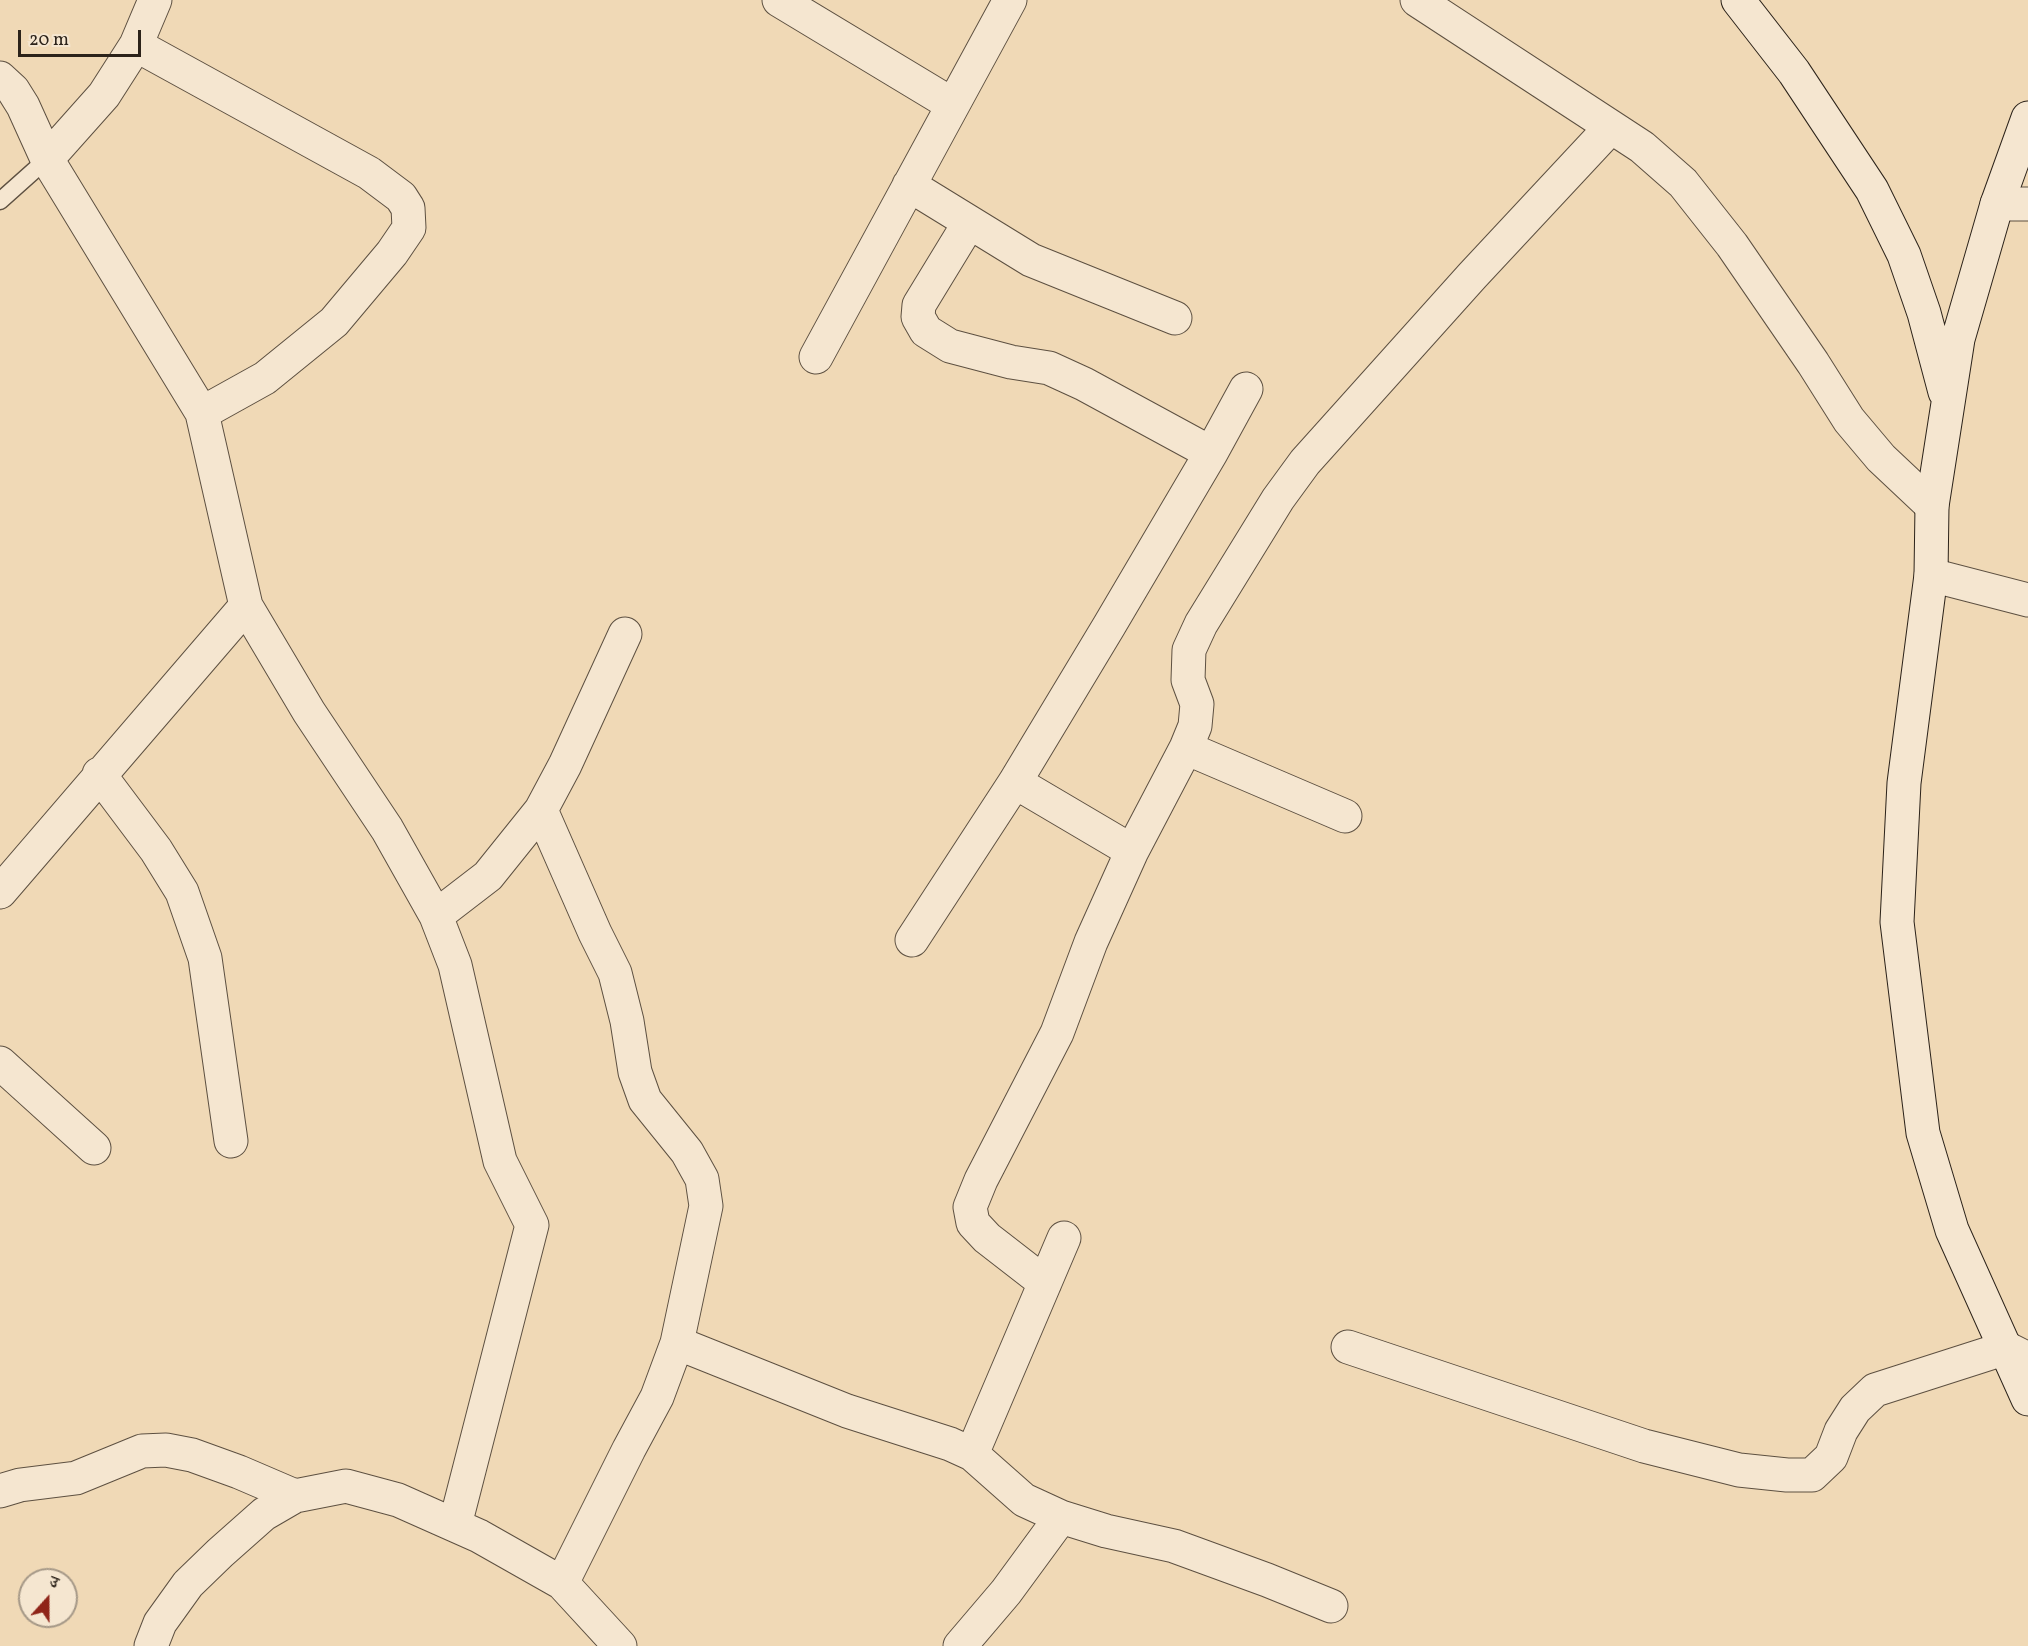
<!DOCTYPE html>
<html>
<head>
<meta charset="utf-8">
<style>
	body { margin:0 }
	#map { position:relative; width:2028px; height:1646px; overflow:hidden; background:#f0d9b6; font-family:Vollkorn,"Noto Serif Devanagari",serif }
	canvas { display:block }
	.north { position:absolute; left:18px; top:1568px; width:60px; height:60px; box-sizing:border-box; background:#f5e6d0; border:2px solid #a59887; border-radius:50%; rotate:21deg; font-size:16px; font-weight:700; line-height:24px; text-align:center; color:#2c231a }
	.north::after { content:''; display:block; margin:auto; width:21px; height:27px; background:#8f2418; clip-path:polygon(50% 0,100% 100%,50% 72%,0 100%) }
	.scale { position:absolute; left:18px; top:30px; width:123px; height:27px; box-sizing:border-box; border:3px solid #2c231a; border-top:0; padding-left:8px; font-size:18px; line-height:21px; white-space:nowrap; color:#2c231a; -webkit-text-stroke:4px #f5e6d0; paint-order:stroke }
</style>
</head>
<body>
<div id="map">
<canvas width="2028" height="1646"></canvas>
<div class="north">उ</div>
<div class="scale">20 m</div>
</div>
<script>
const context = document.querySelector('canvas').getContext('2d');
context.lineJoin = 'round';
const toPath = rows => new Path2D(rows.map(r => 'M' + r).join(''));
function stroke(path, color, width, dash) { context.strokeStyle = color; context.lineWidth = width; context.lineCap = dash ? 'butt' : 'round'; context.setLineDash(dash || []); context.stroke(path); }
const lane = toPath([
	[0,201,47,159]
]);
const street = toPath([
	[779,0,953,105],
	[1417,0,1642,147,1683,183,1732,245,1813,363,1849,420,1881,458,1932,506],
	[136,45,369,173,401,197,408,208,409,228,392,253,334,322,265,378,202,413],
	[0,78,13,90,23,106,47,159,202,413,246,606,309,712,387,829,436,916,455,965,500,1161,532,1225,455,1525],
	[47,159,104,95,136,45,155,0],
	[909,185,1031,260,1175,318],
	[1997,204,2028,204],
	[969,223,919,305,918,317,926,331,950,346,1011,362,1049,368,1084,384,1211,453],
	[816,357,1010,0],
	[1931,575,2028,600],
	[1186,748,1345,816],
	[99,774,156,850,182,892,205,958,231,1141],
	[1015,782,1132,851],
	[541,810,595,933,615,973,627,1021,635,1072,645,1100,687,1152,702,1179,706,1206,677,1343,657,1397,629,1449,562,1583],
	[0,892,246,606],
	[436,916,488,876,541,810,565,765,625,634],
	[912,940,1015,782,1109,626,1211,453,1246,389],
	[0,1063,94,1148],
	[1045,1283,987,1238,973,1223,970,1207,981,1180,1057,1033,1091,942,1132,851,1186,748,1195,726,1197,704,1188,680,1189,650,1201,624,1278,499,1305,462,1472,276,1611,127],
	[677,1343,847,1411,950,1444,972,1454,1024,1500,1061,1517,1106,1531,1174,1546,1267,1580,1331,1606],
	[1348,1347,1644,1446,1739,1470,1787,1475,1812,1475,1831,1457,1841,1431,1855,1409,1875,1390,2006,1348,2028,1359],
	[972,1454,1064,1238],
	[0,1491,20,1485,76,1478,142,1451,166,1450,192,1455,239,1472,295,1496],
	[151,1646,160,1623,188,1584,220,1553,264,1514,295,1496,346,1486,398,1500,479,1536,562,1583,620,1646],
	[960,1646,1006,1592,1061,1517]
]);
const secondary = toPath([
	[1738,0,1794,72,1872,190,1904,255,1924,313,1945,392],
	[2028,118,1997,204,1958,339,1932,506,1931,575,1904,783,1897,922,1923,1133,1952,1230,2028,1399]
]);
stroke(lane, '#5d5041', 19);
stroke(street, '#5d5041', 35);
stroke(secondary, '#2c231a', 35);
stroke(lane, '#f5e6d0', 16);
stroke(street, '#f5e6d0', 33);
stroke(secondary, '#f5e6d0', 33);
</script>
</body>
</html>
